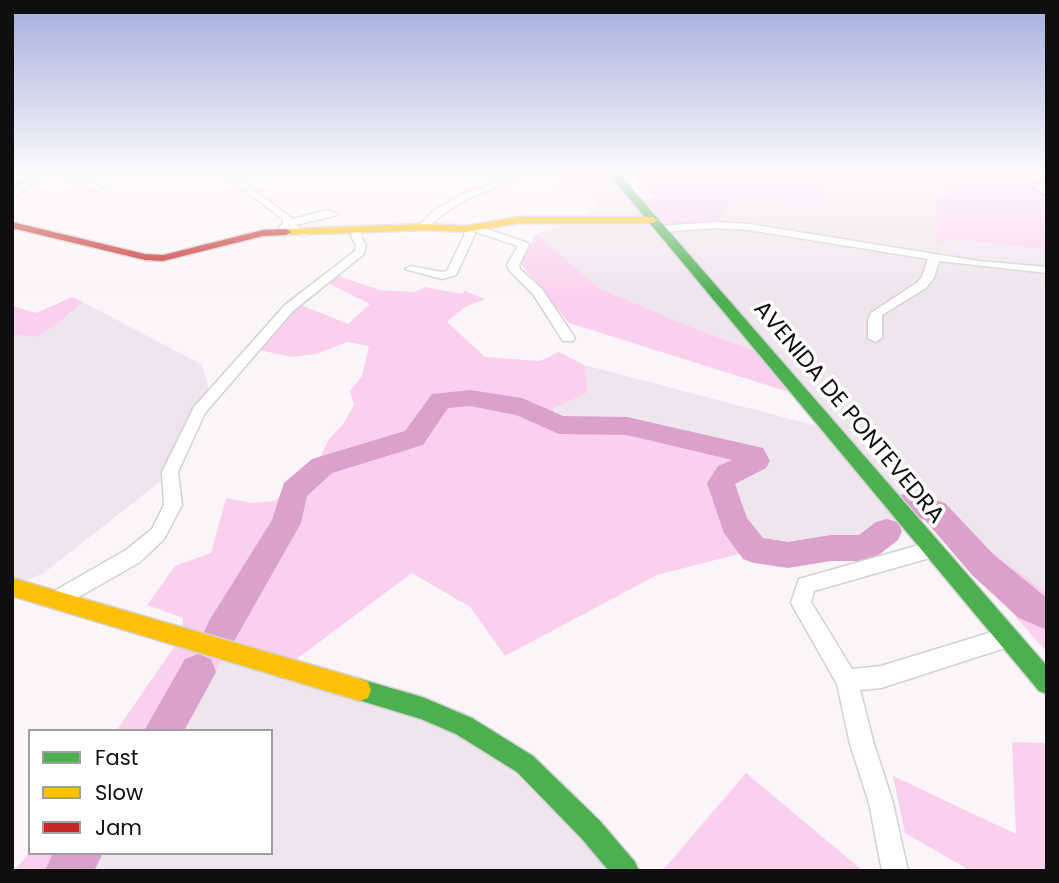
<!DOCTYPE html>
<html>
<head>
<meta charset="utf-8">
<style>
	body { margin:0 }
	#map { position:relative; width:1059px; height:883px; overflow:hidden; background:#faf5f8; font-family:Poppins,sans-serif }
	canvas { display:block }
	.frame { position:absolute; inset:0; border:14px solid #100e0f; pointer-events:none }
	.legend { position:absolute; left:28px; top:729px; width:245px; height:126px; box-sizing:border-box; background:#fff; border:2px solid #9f9f9f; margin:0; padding:9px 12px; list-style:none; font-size:21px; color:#100e0f }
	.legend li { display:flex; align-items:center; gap:14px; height:35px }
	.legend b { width:35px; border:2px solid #9f9f9f }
</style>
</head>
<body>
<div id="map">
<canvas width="1059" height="883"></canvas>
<div class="frame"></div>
<ul class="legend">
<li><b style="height:9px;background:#4caf50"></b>Fast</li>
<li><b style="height:9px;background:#ffc107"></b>Slow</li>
<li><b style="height:9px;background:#c62828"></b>Jam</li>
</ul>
</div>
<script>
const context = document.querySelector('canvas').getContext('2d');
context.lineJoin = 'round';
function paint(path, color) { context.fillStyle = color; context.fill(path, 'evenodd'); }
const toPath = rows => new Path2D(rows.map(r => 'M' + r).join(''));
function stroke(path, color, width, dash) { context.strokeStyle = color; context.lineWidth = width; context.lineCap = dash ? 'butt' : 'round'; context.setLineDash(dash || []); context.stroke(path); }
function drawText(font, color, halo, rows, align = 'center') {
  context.font = font + ' Poppins,sans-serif'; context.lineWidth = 7; context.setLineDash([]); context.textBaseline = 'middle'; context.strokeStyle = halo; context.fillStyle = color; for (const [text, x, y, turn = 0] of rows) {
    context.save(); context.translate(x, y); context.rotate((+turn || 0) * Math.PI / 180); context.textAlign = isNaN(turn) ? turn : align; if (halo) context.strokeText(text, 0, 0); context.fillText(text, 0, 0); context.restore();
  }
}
const built = toPath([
	[548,174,612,174,654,227,718,221,732,197,824,203,823,176,912,177,948,183,949,190,937,201,956,239,1047,250,1047,611,935,511,909,505,865,548,788,555,754,550,734,524,721,483,728,473,756,461,754,455,627,426,559,425,548,420,555,408,587,392,584,365,832,430,770,356,698,330,599,288,536,234,589,217,596,198,555,186,561,178],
	[83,302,202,365,211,399,170,478,158,483,44,573,12,586,12,335,37,337,55,326],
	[229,651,464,726,624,871,78,871,92,853,271,853,271,731,176,731]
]);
const green = toPath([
	[634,174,1040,174,1047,177,1047,188,1038,192,1047,197,1047,250,956,239,936,245,937,197,949,193,948,183,939,180,823,176,824,203,732,197,718,221,658,226,636,201,656,198],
	[536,234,599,288,698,330,770,356,805,397,569,323,520,263],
	[333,274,380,290,414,292,425,287,462,294,465,291,485,299,465,307,447,322,485,357,540,361,559,352,584,365,588,392,555,408,548,420,571,425,627,426,747,452,756,461,728,473,721,483,734,524,754,550,657,575,505,656,470,607,412,573,286,667,229,651,176,731,116,731,181,637,183,618,147,605,175,566,211,553,226,498,252,503,275,501,320,457,329,439,343,424,354,405,350,391,362,376,369,346,347,342,316,354,291,357,255,349,296,303,348,324,370,304,326,282],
	[72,297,83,302,55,326,37,337,12,335,12,306,36,313],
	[912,487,931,497,990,551,1047,593,1047,652,901,489],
	[1012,742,1047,743,1047,871,971,871,905,833,893,776,1016,834],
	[746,773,863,871,662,871],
	[30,852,30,853,92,853,78,871,14,871]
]);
const stream = toPath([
	[1034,174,1046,180,1031,188,1047,197]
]);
const river = toPath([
	[470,390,522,398,563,416,627,417,763,448,770,461,766,468,735,484,747,518,763,538,788,542,831,535,859,535,876,522,887,519,898,522,902,531,898,540,876,557,865,561,831,561,788,568,754,563,743,559,724,533,707,483,718,466,732,460,627,435,559,434,516,415,470,406,448,408,423,445,332,473,307,496,301,523,233,643,221,648,209,643,204,632,209,621,272,520,284,483,312,459,405,431,432,394,470,390],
	[909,492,945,503,994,555,1047,598,1047,630,1019,618,972,575,925,520,899,512,895,504,899,496,909,492],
	[198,654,211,659,216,672,184,731,144,731,185,659,198,654],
	[53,853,103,853,94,871,45,871,53,853]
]);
const street = toPath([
	[35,174,73,174,105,188,97,190,69,179,40,179,12,198,12,190,35,174],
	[222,174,233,174,293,219,328,210,338,215,296,225,309,233,304,236,288,229,280,229,279,227,283,224,283,219,222,174],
	[517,174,532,174,469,198,443,214,426,229,417,227,435,210,463,194,517,174],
	[715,222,749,224,978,261,1047,267,1047,273,939,261,934,278,926,288,882,315,882,338,875,342,868,338,868,320,871,313,918,282,922,277,928,259,749,230,715,228,660,232,655,229,660,226,715,222],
	[475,225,528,243,529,245,519,265,520,269,542,289,575,338,573,341,563,341,533,294,509,270,507,265,518,246,473,231,475,234,456,275,442,279,405,269,411,266,442,272,447,271,465,234,461,229,475,225],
	[357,227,362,230,361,236,366,245,364,254,293,311,205,413,178,472,182,505,164,539,140,562,63,606,56,609,49,606,46,600,49,594,126,550,152,529,164,505,162,472,194,407,285,305,355,251,356,245,351,236,353,228,357,227],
	[933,541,940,543,942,549,940,555,814,591,811,602,852,669,881,666,1008,627,1015,630,1018,637,1015,644,1008,647,881,688,860,690,874,744,893,803,908,871,882,871,869,803,850,744,837,684,791,603,799,579,933,541]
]);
const fast = toPath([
	[609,174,619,174,1047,666,1047,694,1039,691,609,174],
	[360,679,422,697,472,718,533,756,600,821,635,862,639,871,609,871,582,839,517,772,456,734,421,719,352,698,349,690,352,682,360,679]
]);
const slow = toPath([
	[519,217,653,217,658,220,653,223,519,223,466,232,426,230,286,235,281,232,286,229,426,224,466,226,519,217],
	[12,578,360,679,368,682,371,690,368,698,360,701,12,596,12,578]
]);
const jam = toPath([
	[12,222,145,254,163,255,263,230,286,229,291,232,286,235,263,236,163,261,145,260,12,228,12,222]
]);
const rail = toPath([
	[12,187,29,174]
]);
const streetNames = [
	["AVENIDA DE PONTEVEDRA",848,413,50]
];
paint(built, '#efe5ec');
paint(green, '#fbd0ef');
stroke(stream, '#daa2cb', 2.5);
paint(river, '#daa2cb');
stroke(street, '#d4d1d3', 3);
stroke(fast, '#d4d1d3', 3);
stroke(slow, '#d4d1d3', 3);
stroke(jam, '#d4d1d3', 3);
paint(street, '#fefefe');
paint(fast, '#4caf50');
paint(slow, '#ffc107');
paint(jam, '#c62828');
stroke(rail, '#cacaca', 2.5);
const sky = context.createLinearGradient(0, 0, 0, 298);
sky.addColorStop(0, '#a2addc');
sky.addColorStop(0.58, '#fdfafc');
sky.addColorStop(1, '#fdfafc00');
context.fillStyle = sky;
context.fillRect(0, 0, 1059, 298);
drawText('23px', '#100e0f', '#fff', streetNames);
</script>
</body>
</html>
